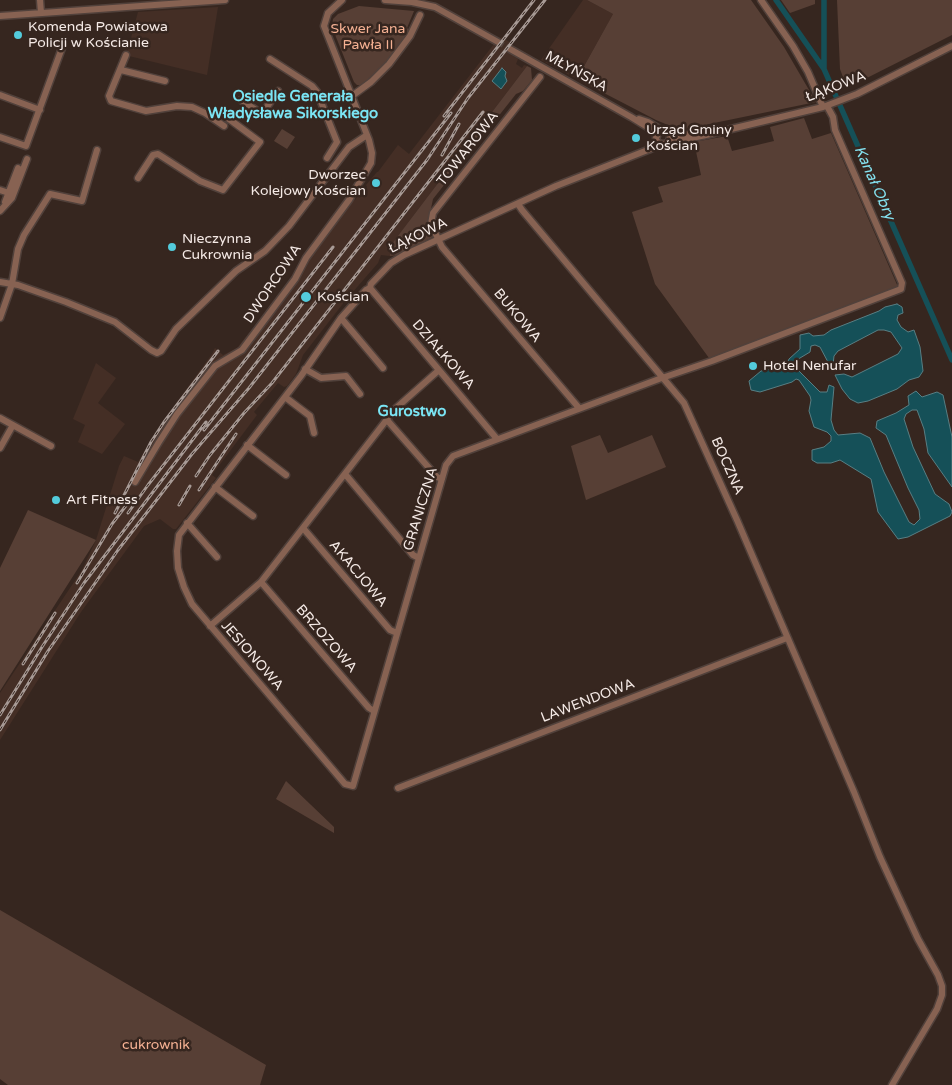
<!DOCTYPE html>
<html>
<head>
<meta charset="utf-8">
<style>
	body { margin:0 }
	canvas { display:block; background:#36261f }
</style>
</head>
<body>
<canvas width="952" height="1085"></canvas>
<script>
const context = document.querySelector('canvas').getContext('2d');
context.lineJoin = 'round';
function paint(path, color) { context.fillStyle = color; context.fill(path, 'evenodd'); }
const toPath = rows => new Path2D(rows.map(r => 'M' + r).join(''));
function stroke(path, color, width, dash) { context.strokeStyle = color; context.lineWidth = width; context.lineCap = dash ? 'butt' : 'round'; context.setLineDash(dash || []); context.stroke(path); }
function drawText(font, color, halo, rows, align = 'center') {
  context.font = font + ' "Varela Round",sans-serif'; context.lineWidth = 5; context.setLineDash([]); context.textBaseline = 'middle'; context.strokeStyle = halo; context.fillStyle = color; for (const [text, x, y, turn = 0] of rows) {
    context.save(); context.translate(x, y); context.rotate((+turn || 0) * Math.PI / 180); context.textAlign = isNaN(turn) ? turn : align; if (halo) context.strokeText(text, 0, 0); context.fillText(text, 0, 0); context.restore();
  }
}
const built = toPath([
	[583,0,587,0,613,14,577,79,541,60],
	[218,7,207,75,129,56,127,53,138,12],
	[501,37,513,44,508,53,518,59,516,64,522,68,524,65,527,66,391,245,390,256,381,255,378,263,345,301,303,355,296,374,287,386,284,387,278,383,258,407,254,412,257,415,212,475,216,478,176,529,173,529,160,519,144,526,81,612,0,740,0,693,82,570,96,540,119,466,124,456,138,462,161,424,212,354,215,348,223,355,237,348,294,276,349,196,355,200,361,191,363,192,367,187,366,185,377,172,378,172,398,145,409,154,494,44,496,45],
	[96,363,116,378,98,403,125,424,102,454,78,442,85,425,73,419]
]);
const green = toPath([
	[587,0,751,0,784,47,816,102,680,130,656,120,577,79,613,14],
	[781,0,815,0,815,4,790,13],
	[837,0,952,0,952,35,847,88,840,69],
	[359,6,414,11,407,28,410,31,388,61,362,85,357,85,354,82,332,27,333,19,338,14],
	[527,66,531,68,532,80,523,91,516,94,433,199,429,218,429,225,433,237,398,255,390,256,391,245],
	[804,118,812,139,831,133,898,287,709,358,655,284,632,212,663,202,658,187,701,175,694,142,727,136,732,151,774,141,770,127],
	[282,129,295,137,287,149,274,141],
	[600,435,608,453,652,435,666,467,586,500,571,446],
	[28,510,96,540,0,691,0,568],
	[286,781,334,827,334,833,276,799],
	[0,910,266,1065,260,1085,8,1085,0,1079]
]);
const water = toPath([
	[502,68,506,72,505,76,507,81,501,89,492,81,502,68],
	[897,304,902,307,903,313,898,315,897,320,901,327,908,332,914,330,920,347,923,371,919,377,909,380,897,389,868,401,858,403,850,399,842,389,835,375,844,374,852,377,898,354,902,348,891,332,884,330,878,330,838,351,834,356,833,365,829,364,820,347,815,345,811,346,810,352,795,361,796,368,820,392,827,392,829,385,834,387,831,420,834,430,838,435,860,433,870,438,884,472,909,522,914,525,920,519,919,510,908,488,886,435,876,428,877,421,896,413,909,405,908,396,916,391,922,397,937,392,943,395,952,437,952,487,928,453,924,429,917,410,912,410,906,414,904,419,913,447,935,494,949,504,952,512,950,516,908,537,898,539,878,512,871,479,840,460,831,463,817,463,812,460,812,450,824,447,831,441,831,436,827,432,814,427,809,411,811,400,810,396,799,380,796,379,792,382,760,392,751,390,749,381,761,371,786,366,789,359,800,349,800,335,809,333,813,336,824,335,831,330,879,311,885,307,897,304]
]);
const canal = toPath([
	[776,0,824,69],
	[824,0,824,69,952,360]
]);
const minorTunnel = toPath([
	[498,42,510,49]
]);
const minor = toPath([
	[40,0,41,13],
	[385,0,412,2,435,7,498,42],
	[761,0,793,46,808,72,823,107],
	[0,16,225,0],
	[510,49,631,117,652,130,657,136],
	[126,55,109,96,111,101,146,111,177,106,192,107,205,113,224,126],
	[270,59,312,86,317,92,337,142,327,158],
	[121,70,165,81],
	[540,77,433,213,431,224,442,247,579,408],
	[0,95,40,110],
	[352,96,371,82,389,64,410,36,420,15],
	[241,100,262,114,278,91],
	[639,119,648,122,663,131],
	'656 137a7 7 0 1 1 14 0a7 7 0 1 1-14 0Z',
	[669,134,683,135,705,130,716,130],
	[0,137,26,146,62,48],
	[668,143,706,135,823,107,857,94,952,46],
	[663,144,556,186,404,255,391,263,371,284,370,288,366,290,341,318,301,376,179,535,177,551,178,568,184,587,192,604,345,784,353,786,446,465,453,456,659,379,712,361,901,289,902,283,835,130,833,117,827,106],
	[138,178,153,155,158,154,200,181,223,190,260,142,229,119],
	[0,190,9,193],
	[5,202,18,168],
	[518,204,522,210,684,403,737,520,854,792,880,857,918,939,938,975,942,986,942,995,937,1009,892,1085],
	[0,211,12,198,27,159],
	[0,282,18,285,66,302,115,322,151,350,157,353,161,351,176,329,236,271,265,251,289,226,349,147,367,135],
	[370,288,497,439],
	[0,318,12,284,18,249,24,235,50,194,82,201,97,150],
	[341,318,383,368],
	[305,369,321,378,346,376,360,394],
	[285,397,310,416,314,433],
	[0,418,51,446],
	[387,420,437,477,442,479],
	[247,445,286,475],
	[0,448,13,425],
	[345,474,413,555,419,558],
	[135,482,159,442,177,414,215,366,242,350,295,279,306,258,349,200,371,163,372,153,369,140,324,26,328,13,342,0],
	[215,487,253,516],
	[187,523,217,557],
	[303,528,390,630,397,633],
	[261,582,369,708,374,711],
	[210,626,261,582,395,409,439,370],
	[398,788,787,638]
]);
const rail = toPath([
	[444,116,534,0],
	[442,155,459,124],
	[204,430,451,113],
	[196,476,210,455,244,413,272,383,483,112],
	[199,490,236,434],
	[179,505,190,486],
	[115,513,151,442,164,422,218,351],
	[128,513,148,485,333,247],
	[77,583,112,524,128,503],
	[23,664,55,613],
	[0,715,42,647,84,583,206,422],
	[0,730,48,651,118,550,192,454,249,388,427,160,468,98,545,0]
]);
const markers = [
	[18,35,5,"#53cbdb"],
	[636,138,5,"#53cbdb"],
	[376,183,5,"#53cbdb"],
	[172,247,5,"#53cbdb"],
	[306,297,6,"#53cbdb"],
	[753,366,5,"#53cbdb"],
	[56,500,5,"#53cbdb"]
];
const poiNames = [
	["Komenda Powiatowa",28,27],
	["Policji w Kościanie",28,43],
	["Urząd Gminy",646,130],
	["Kościan",646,146],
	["Dworzec",366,175,"right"],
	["Kolejowy Kościan",366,191,"right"],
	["Nieczynna",182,239],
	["Cukrownia",182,255],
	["Kościan",317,297],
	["Hotel Nenufar",763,366],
	["Art Fitness",66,500]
];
const parkNames = [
	["Skwer Jana",368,29],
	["Pawła II",368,45],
	["cukrownik",156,1045]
];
const streetNames = [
	["MŁYŃSKA",576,72,29],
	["ŁĄKOWA",836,87,-21],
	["TOWAROWA",468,149,-52],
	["ŁĄKOWA",418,236,-26],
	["DWORCOWA",273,284,-56],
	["BUKOWA",517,316,50],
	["DZIAŁKOWA",443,355,49],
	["BOCZNA",727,466,66],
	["GRANICZNA",421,509,-73],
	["AKACJOWA",358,574,50],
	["BRZOZOWA",326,639,49],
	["JESIONOWA",252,656,49],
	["LAWENDOWA",588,701,-21]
];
const neighbourhoodNames = [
	["Osiedle Generała",293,97],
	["Władysława Sikorskiego",293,114],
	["Gurostwo",412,412]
];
const waterNames = [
	["Kanał Obry",874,183,66]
];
paint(built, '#442e25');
paint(green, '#573f35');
paint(water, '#155058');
stroke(water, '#587e83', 1);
stroke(canal, '#155058', 5.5);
stroke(minorTunnel, '#53433d', 6, [6, 3]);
stroke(minor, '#51413b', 9);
stroke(minor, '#876252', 6);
stroke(rail, '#a89b96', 3);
stroke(rail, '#36261f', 1, [4]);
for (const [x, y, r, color] of markers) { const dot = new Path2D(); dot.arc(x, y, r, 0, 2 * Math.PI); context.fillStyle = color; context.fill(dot); stroke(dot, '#36261f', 2); }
drawText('14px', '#f5eae6', '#36261f', poiNames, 'left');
drawText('14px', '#f5b193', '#36261f', parkNames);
drawText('14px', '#f5eae6', '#36261f', streetNames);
drawText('bold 15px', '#7ae4f3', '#36261f', neighbourhoodNames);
drawText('italic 15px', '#84e1ef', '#36261f', waterNames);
</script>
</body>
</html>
